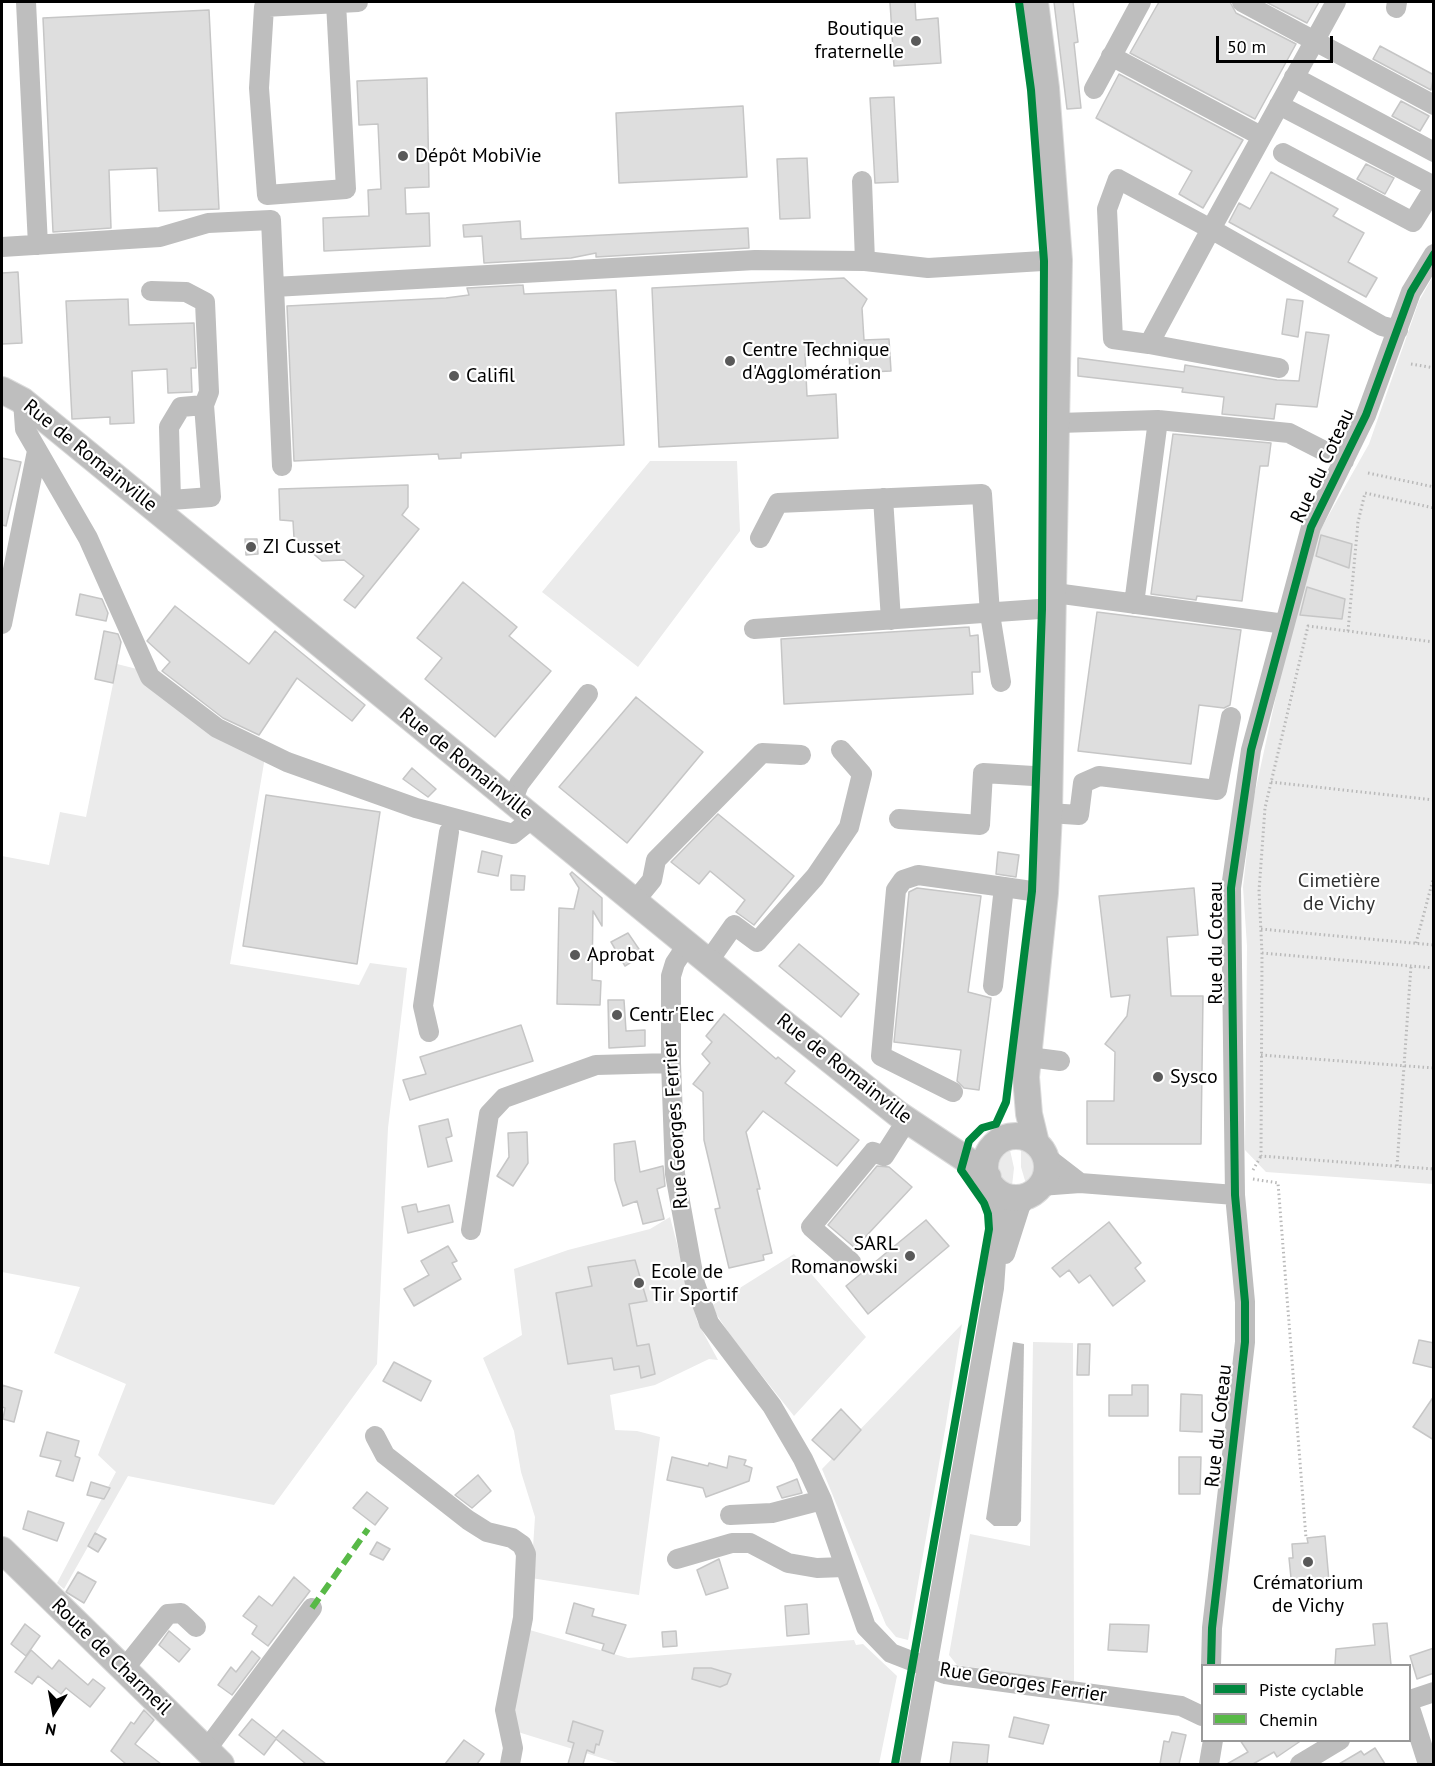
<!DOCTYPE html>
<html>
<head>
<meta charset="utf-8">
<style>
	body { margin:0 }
	#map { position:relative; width:1435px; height:1766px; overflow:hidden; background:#fff; font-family:"PT Sans",sans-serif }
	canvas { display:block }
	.frame { position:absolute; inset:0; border:3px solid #000; pointer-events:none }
	.legend { position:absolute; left:1201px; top:1664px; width:210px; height:78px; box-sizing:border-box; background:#fff; border:2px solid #999; margin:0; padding:8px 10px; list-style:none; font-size:18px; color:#000 }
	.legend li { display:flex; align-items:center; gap:12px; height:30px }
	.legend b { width:30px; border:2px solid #999 }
	.north { position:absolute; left:24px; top:1682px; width:60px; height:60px; -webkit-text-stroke:4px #fff; paint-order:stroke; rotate:191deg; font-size:16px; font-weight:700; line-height:24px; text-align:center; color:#000 }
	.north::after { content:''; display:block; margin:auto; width:21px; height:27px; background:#000; clip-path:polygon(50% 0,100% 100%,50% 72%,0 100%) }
	.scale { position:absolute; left:1216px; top:36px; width:117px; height:27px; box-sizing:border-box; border:3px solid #000; border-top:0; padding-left:8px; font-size:18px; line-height:21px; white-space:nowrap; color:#000; -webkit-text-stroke:4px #fff; paint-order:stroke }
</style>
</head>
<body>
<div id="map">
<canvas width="1435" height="1766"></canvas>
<div class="frame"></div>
<ul class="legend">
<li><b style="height:8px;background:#00873e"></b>Piste cyclable</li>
<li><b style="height:8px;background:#58b947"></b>Chemin</li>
</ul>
<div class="north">N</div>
<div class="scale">50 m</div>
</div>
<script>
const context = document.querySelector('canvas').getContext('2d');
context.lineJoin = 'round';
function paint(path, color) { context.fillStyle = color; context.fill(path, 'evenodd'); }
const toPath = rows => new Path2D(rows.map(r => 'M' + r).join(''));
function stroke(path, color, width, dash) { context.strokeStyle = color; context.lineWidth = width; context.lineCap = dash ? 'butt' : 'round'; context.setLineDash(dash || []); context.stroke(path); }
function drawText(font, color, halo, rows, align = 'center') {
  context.font = font + ' "PT Sans",sans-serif'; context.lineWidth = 4.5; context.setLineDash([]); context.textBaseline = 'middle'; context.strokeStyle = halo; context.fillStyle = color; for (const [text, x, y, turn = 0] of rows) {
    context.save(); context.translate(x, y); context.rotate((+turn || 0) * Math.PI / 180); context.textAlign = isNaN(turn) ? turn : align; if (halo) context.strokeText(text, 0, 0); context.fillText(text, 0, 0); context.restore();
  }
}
const green = toPath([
	[1433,276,1433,1184,1266,1172,1245,1150,1247,946,1243,887,1252,806,1294,614,1318,534,1369,444,1419,301],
	[650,461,737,461,740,531,638,667,542,592],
	[117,664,137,669,265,757,230,964,359,985,370,963,407,968,388,1128,377,1364,274,1505,128,1476,64,1589,57,1583,116,1472,98,1455,126,1384,54,1353,80,1287,2,1272,2,856,49,865,60,812,86,817],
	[1021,1149,1030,1154,1036,1165,1034,1177,1026,1184,1021,1167],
	[1010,1150,1014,1168,1012,1186,1003,1180,998,1168,1001,1157],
	[670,1217,697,1321,718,1360,709,1359,655,1385,610,1395,615,1430,637,1431,660,1437,639,1595,531,1578,535,1517,521,1472,514,1431,483,1358,522,1335,514,1269,568,1250,650,1229],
	[794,1254,866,1337,794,1416,732,1338,711,1306],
	[962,1324,946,1424,908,1640,896,1637,886,1625,822,1469],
	[1033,1342,1073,1343,1074,1682,957,1665,949,1655,970,1534,1030,1546],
	[526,1629,628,1658,854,1640,856,1645,863,1644,897,1676,879,1764,621,1764,518,1732,511,1696]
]);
const water = toPath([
	[1013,1342,1024,1344,1021,1521,1017,1526,994,1526,986,1519]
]);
const building = toPath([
	[890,2,915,2,916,20,938,18,941,63,894,66,890,2],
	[1054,2,1073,2,1078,42,1074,43,1081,108,1067,109,1054,2],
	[1159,2,1230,2,1236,13,1296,44,1255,119,1130,53,1159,2],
	[1266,2,1319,2,1307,23,1266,2],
	[209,10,219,209,159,211,157,168,109,170,111,228,53,232,43,18,209,10],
	[1380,46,1434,75,1431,90,1373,59,1380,46],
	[1119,74,1243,140,1203,208,1179,194,1192,171,1096,118,1119,74],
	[427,78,429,187,405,188,406,214,429,213,430,246,324,251,323,218,369,216,368,190,381,189,378,124,359,125,357,81,427,78],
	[894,97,898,182,875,183,870,98,894,97],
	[1401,101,1429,116,1420,131,1392,116,1401,101],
	[743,106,747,177,619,183,616,113,743,106],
	[807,158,810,218,780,219,777,159,807,158],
	[1366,164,1394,178,1385,194,1357,179,1366,164],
	[1271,172,1338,209,1333,216,1364,233,1348,262,1377,278,1366,297,1229,222,1239,203,1250,209,1271,172],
	[520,221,521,239,748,228,749,248,596,257,596,253,571,258,484,263,482,236,464,237,463,225,520,221],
	[18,272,22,343,2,344,2,273,18,272],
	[844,278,867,299,862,308,864,340,889,339,891,371,850,373,849,352,805,354,807,396,836,394,838,438,659,447,652,288,844,278],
	[523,285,524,294,616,290,624,445,461,453,461,458,439,459,438,454,294,461,287,306,446,298,469,295,467,288,523,285],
	[128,299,129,325,194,323,196,368,191,368,192,392,168,393,167,369,132,371,134,423,110,424,110,417,72,419,66,301,128,299],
	[1287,299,1303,301,1298,337,1282,334,1287,299],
	[1306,332,1329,335,1317,407,1276,404,1274,419,1222,414,1224,397,1182,392,1183,388,1078,376,1078,358,1184,372,1185,365,1277,380,1299,381,1306,332],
	[1173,434,1271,443,1268,466,1260,466,1242,601,1197,596,1196,600,1151,594,1173,434],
	[2,458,21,462,6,526,2,525,2,458],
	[408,485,408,507,402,515,419,529,355,608,344,600,364,576,344,560,322,561,294,538,293,521,280,520,279,489,408,485],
	[1321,535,1352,544,1349,568,1316,556,1321,535],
	[245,539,257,539,258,554,246,555,245,539],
	[463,582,517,627,509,636,551,671,495,737,425,679,442,658,417,638,463,582],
	[1307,587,1345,599,1342,619,1300,615,1307,587],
	[80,594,102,599,108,613,106,621,76,615,80,594],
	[175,606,249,664,275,631,365,705,352,721,297,678,259,735,223,718,162,671,170,662,147,641,175,606],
	[1097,612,1241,630,1230,705,1224,708,1199,705,1191,764,1078,751,1097,612],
	[969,627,970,636,978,635,980,672,972,672,973,694,784,704,781,639,969,627],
	[104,631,118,634,121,642,113,683,95,679,104,631],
	[636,697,703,752,627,843,559,787,636,697],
	[412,768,436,789,428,797,403,779,412,768],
	[266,795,380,812,357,964,243,946,266,795],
	[718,814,794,876,754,925,736,912,745,900,710,871,699,884,671,862,718,814],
	[482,851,502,856,498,876,478,872,482,851],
	[998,852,1019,855,1016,877,996,874,998,852],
	[572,872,602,898,602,926,593,911,592,980,601,981,600,1005,557,1004,559,908,574,909,579,888,570,874,572,872],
	[511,875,525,876,524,890,511,890,511,875],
	[917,888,981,896,968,992,991,998,979,1090,964,1088,957,1081,961,1050,894,1042,909,892,917,888],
	[1194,888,1198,935,1167,937,1171,996,1203,996,1201,1144,1087,1144,1087,1101,1114,1101,1115,1052,1105,1044,1127,1016,1130,995,1111,997,1099,896,1194,888],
	[628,933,643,955,625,966,611,942,628,933],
	[799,944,859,994,841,1017,779,966,799,944],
	[608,1000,624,1000,626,1031,645,1030,645,1046,609,1048,608,1000],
	[724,1014,776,1059,778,1057,795,1071,785,1083,859,1140,837,1166,763,1111,746,1132,760,1189,757,1189,772,1253,763,1255,764,1260,729,1268,715,1209,720,1208,704,1140,703,1092,693,1084,710,1063,702,1054,712,1042,706,1036,724,1014],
	[521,1025,533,1061,410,1100,403,1080,426,1074,420,1057,521,1025],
	[448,1119,452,1136,446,1138,452,1161,428,1167,419,1126,448,1119],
	[527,1132,528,1163,513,1186,497,1176,509,1157,508,1133,527,1132],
	[635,1141,640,1172,663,1166,665,1186,657,1189,664,1219,643,1224,637,1201,623,1206,615,1180,614,1144,635,1141],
	[877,1166,889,1167,912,1187,855,1248,828,1225,877,1166],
	[416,1204,418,1212,449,1205,453,1222,408,1233,402,1207,416,1204],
	[926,1220,949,1246,868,1314,846,1286,926,1220],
	[1109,1222,1141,1263,1135,1268,1145,1281,1113,1306,1090,1275,1079,1283,1069,1270,1060,1277,1052,1268,1109,1222],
	[448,1246,457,1261,452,1263,461,1279,414,1306,404,1289,429,1275,421,1261,448,1246],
	[635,1260,647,1301,629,1304,637,1346,649,1344,655,1374,641,1378,639,1366,614,1370,612,1358,568,1364,556,1293,592,1286,588,1267,635,1260],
	[1419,1340,1434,1343,1434,1368,1413,1363,1419,1340],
	[1078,1344,1090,1344,1089,1375,1077,1375,1078,1344],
	[394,1362,431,1381,421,1401,383,1381,394,1362],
	[2,1385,22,1391,14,1422,3,1419,5,1408,2,1407,2,1385],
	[1132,1385,1148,1385,1148,1416,1109,1416,1109,1395,1132,1395,1132,1385],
	[1181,1394,1202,1395,1202,1432,1180,1431,1181,1394],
	[1434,1396,1434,1440,1413,1427,1434,1396],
	[841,1409,861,1430,834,1460,812,1440,841,1409],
	[47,1432,79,1441,75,1456,80,1458,73,1481,56,1476,61,1461,40,1456,47,1432],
	[729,1456,746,1460,744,1465,752,1468,749,1481,706,1497,703,1488,667,1480,672,1457,708,1466,709,1463,727,1468,729,1456],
	[1179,1457,1201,1457,1200,1494,1179,1494,1179,1457],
	[478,1475,491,1491,472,1508,455,1495,478,1475],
	[797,1479,802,1493,782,1498,777,1487,797,1479],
	[91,1482,110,1488,104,1499,87,1495,91,1482],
	[367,1492,388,1508,375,1525,353,1508,367,1492],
	[28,1511,64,1523,57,1541,23,1529,28,1511],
	[95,1533,106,1539,98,1552,88,1546,95,1533],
	[1325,1536,1329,1581,1315,1582,1316,1585,1292,1588,1289,1558,1293,1558,1292,1544,1308,1543,1307,1538,1325,1536],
	[377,1542,390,1549,383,1560,370,1554,377,1542],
	[719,1559,728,1588,706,1595,697,1570,719,1559],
	[78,1572,96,1582,84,1603,66,1592,78,1572],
	[294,1577,310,1591,268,1646,252,1634,257,1626,243,1616,259,1596,272,1606,294,1577],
	[574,1603,594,1609,592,1616,626,1625,614,1654,602,1650,604,1644,566,1633,574,1603],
	[807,1604,809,1634,787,1636,785,1606,807,1604],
	[1387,1623,1391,1665,1335,1665,1336,1649,1375,1645,1373,1624,1387,1623],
	[25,1624,40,1636,26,1656,11,1644,25,1624],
	[1110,1624,1149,1625,1147,1652,1108,1650,1110,1624],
	[169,1631,190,1649,179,1662,159,1645,169,1631],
	[676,1631,677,1646,663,1647,662,1632,676,1631],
	[1434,1648,1434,1673,1417,1679,1410,1656,1434,1648],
	[31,1650,52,1669,59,1660,88,1685,93,1679,105,1688,90,1707,66,1688,61,1694,38,1676,32,1684,15,1672,31,1650],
	[252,1651,260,1658,232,1695,218,1685,231,1667,236,1672,252,1651],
	[694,1668,711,1668,731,1674,727,1684,720,1687,692,1679,694,1668],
	[144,1710,154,1720,135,1744,161,1764,126,1764,111,1751,131,1722,134,1724,144,1710],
	[1014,1717,1049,1725,1043,1744,1009,1737,1014,1717],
	[252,1719,276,1738,283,1730,326,1764,306,1764,276,1739,264,1755,239,1735,252,1719],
	[573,1721,603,1731,599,1745,596,1744,594,1753,587,1750,583,1764,568,1764,574,1743,568,1741,573,1721],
	[1172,1732,1186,1735,1179,1764,1160,1764,1164,1741,1169,1742,1172,1732],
	[464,1740,484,1754,477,1764,445,1764,464,1740],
	[1240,1740,1302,1740,1277,1757,1274,1752,1253,1764,1227,1764,1248,1752,1240,1740],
	[953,1742,989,1745,987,1764,950,1764,953,1742],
	[1375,1748,1385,1764,1339,1764,1361,1751,1364,1755,1375,1748]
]);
const path = toPath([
	[1411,364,1434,368],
	[1368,473,1434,487],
	[1348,631,1358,522,1365,493,1434,508],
	[1434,642,1308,626,1265,808,1259,891,1262,953,1261,1156,1434,1169],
	[1271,782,1434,800],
	[1261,929,1434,945],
	[1416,943,1434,876],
	[1262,953,1434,968],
	[1261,1055,1434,1068],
	[1397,1166,1411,966],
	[1253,1170,1261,1156],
	[1253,1179,1278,1183,1306,1538]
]);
const minor = toPath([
	[26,2,38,245],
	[1242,2,1434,105],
	[1336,2,1211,229,1149,344,1113,339,1107,209,1118,179,1211,229,1382,326,1398,330],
	[336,3,346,189,267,195,259,88,264,7,358,2],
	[1396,8,1397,2],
	[1111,56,1261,136],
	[1294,77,1434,152],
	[1094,89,1141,2],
	[1279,105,1434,186],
	[1283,153,1413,222,1434,188],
	[862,181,865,261,928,268,1059,260],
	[2,247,160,237,208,223,271,220,282,466],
	[274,287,755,260,865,261],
	[151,291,186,292,205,302,209,392,204,405],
	[1149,344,1279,368],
	[23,401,25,429,88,538,150,677,217,728,287,762,416,808,513,834,533,818],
	[1058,423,1158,420,1289,433,1344,461],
	[883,498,891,620],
	[160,513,171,500,169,427,181,407,204,405,211,497,171,500],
	[760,538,778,503,982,494,990,614,1001,682],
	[1055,593,1285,624],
	[1134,604,1158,420],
	[2,624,37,451],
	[754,629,1054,608],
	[512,802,519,784,588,694],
	[1049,813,1079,815,1083,783,1099,776,1217,790,1231,717],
	[899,819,980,825,983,773,1050,777],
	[634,902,652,880,656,860,762,753,801,755],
	[687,945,675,963,671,976,671,1063,675,1174,695,1284,709,1323,772,1406,803,1459,822,1500,866,1627,891,1653,945,1674,1181,1706,1202,1716],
	[708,962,734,925,757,942,815,877,849,827,862,774,841,750],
	[993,986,1004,887,1045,893],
	[429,1032,423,1006,449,832],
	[1029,1057,1060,1061],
	[953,1092,881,1056,896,890,903,880,918,875,1004,887],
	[1045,1156,1080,1183],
	[1040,1186,1080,1183,1235,1195],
	[471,1230,489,1114,504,1098,596,1065,671,1063],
	[1005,1254,1020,1207,1027,1196],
	[851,1262,811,1227,873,1152,884,1156,907,1120],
	[375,1436,385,1455,468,1520,487,1532,512,1538,522,1545,526,1554,523,1618,505,1710,513,1748,510,1764],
	[730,1515,772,1513,822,1500],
	[677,1559,732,1543,750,1543,788,1563,817,1568,844,1567],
	[1211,1666,1212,1628,1245,1342,1245,1302,1235,1195,1231,888,1251,750,1311,527,1366,415,1411,292,1434,254],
	[124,1669,168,1614,181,1613,196,1627],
	[1410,1700,1434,1692],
	[1410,1708,1428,1764],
	[206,1750,312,1608],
	[910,1764,994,1288,999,1218,997,1190],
	[1209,1764,1213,1740],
	[1300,1764,1340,1740]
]);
const major = toPath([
	[1035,2,1046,88,1059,260,1049,813,1045,893,1026,1077,1029,1114,1036,1143],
	[2,390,23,401,776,1017,898,1114,976,1166,988,1177],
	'985 1167a31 31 0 1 1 62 0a31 31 0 1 1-62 0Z',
	[2,1550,221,1764]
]);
const quiet = toPath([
	[312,1608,368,1529]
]);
const cycleway = toPath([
	[1211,1666,1212,1628,1245,1342,1245,1302,1235,1195,1231,888,1251,750,1311,527,1366,415,1411,292,1434,254],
	[895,1764,989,1229,988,1214,984,1203,961,1170,969,1141,982,1128,996,1124,1006,1102,1032,891,1042,609,1044,261,1031,90,1019,2]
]);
const markers = [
	[916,41,6,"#595959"],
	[403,156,6,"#595959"],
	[730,361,6,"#595959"],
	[454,376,6,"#595959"],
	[251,547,6,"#595959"],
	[575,955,6,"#595959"],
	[617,1015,6,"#595959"],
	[1158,1077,6,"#595959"],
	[910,1256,6,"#595959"],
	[639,1283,6,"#595959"],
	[1308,1562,6,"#595959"]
];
const poiNames = [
	["Boutique",904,29,"right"],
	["fraternelle",904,52,"right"],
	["Dépôt MobiVie",415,156],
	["Centre Technique",742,350],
	["d'Agglomération",742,373],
	["Califil",466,376],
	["ZI Cusset",263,547],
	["Aprobat",587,955],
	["Centr'Elec",629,1015],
	["Sysco",1170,1077],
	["SARL",898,1244,"right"],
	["Romanowski",898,1267,"right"],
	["Ecole de",651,1272],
	["Tir Sportif",651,1295],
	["Crématorium",1308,1583,"center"],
	["de Vichy",1308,1606,"center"]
];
const streetNames = [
	["Rue de Romainville",90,456,39],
	["Rue du Coteau",1323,466,-65],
	["Rue de Romainville",466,764,39],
	["Rue du Coteau",1216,943,-90],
	["Rue de Romainville",844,1069,38],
	["Rue Georges Ferrier",676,1125,-94],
	["Rue du Coteau",1219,1426,-84],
	["Route de Charmeil",111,1657,44],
	["Rue Georges Ferrier",1023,1683,9]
];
const parkNames = [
	["Cimetière",1339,881],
	["de Vichy",1339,904]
];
paint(green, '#ebebeb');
paint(water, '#bdbdbd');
paint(building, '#dedede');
stroke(building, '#c6c6c6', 1.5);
stroke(major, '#dbdbdb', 28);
stroke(path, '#b9b9b9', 3, [1.5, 3]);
stroke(minor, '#bebebe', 20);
stroke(major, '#bebebe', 26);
stroke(quiet, '#58b947', 6, [12, 6]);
stroke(cycleway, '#00873e', 8);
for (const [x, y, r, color] of markers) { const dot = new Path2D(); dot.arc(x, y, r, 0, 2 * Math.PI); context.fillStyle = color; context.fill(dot); stroke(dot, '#fff', 2); }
drawText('20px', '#000', '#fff', poiNames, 'left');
drawText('20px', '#000', '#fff', streetNames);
drawText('20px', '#313131', '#fff', parkNames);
</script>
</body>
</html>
